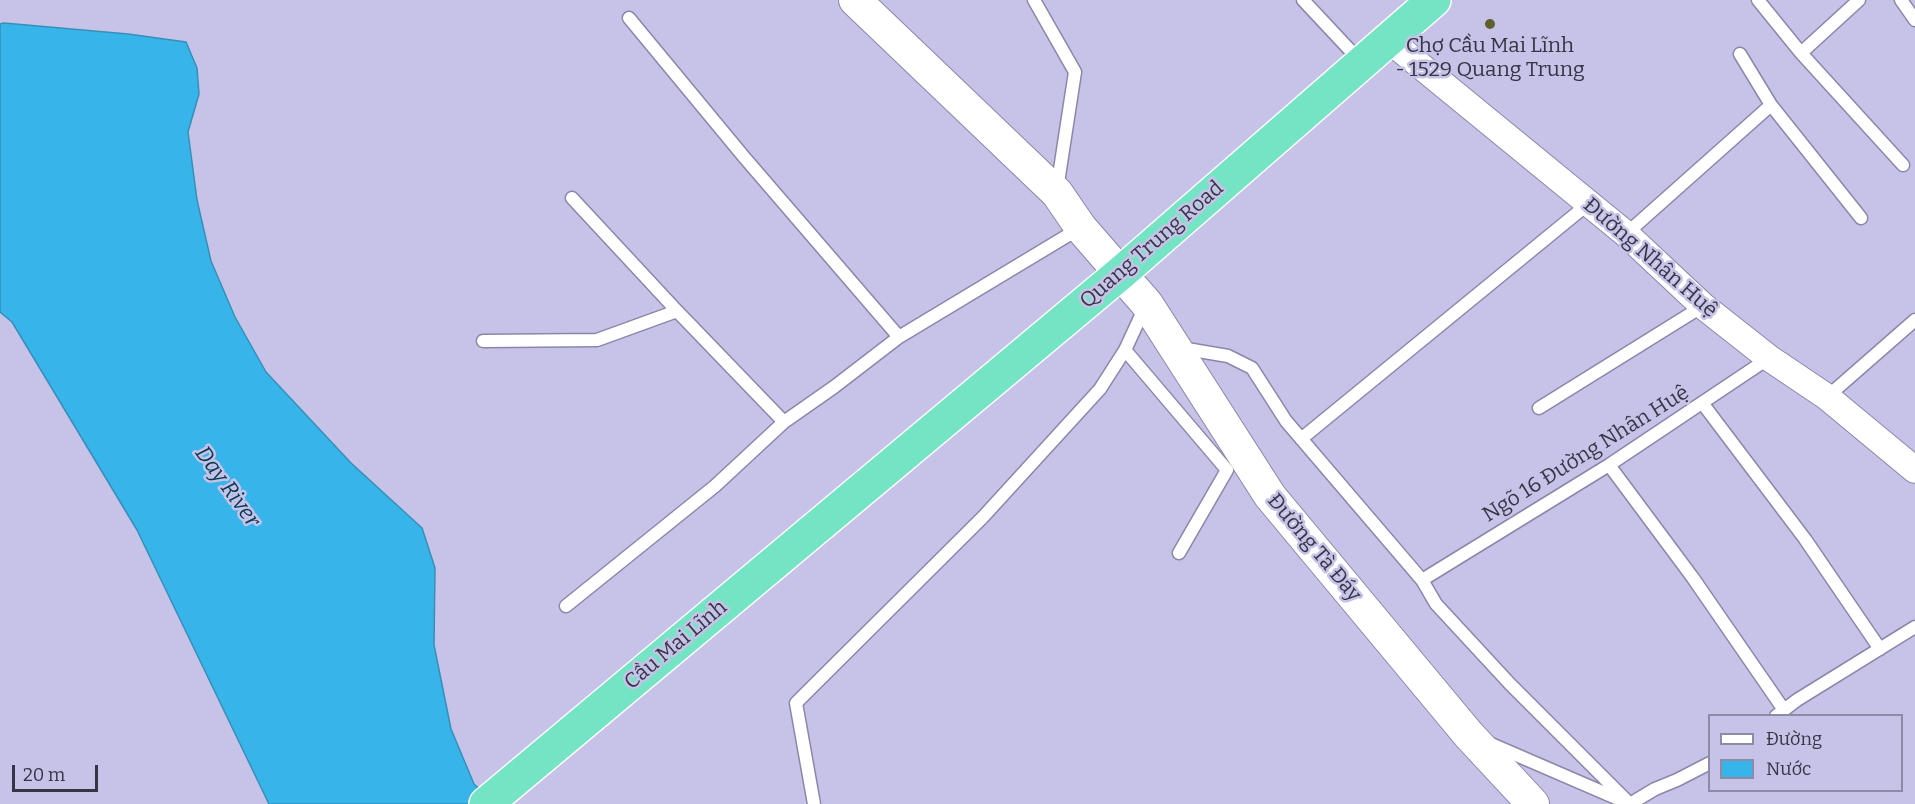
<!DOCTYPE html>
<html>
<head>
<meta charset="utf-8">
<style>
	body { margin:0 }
	#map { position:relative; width:1915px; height:804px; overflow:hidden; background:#c7c2e8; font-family:Bitter,serif }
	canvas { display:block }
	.legend { position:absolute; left:1708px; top:714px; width:195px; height:78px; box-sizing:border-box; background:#c7c2e8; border:2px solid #8d8aa6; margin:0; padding:8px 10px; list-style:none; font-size:18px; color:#363544 }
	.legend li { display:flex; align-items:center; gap:12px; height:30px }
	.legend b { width:30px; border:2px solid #8d8aa6 }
	.scale { position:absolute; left:12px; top:765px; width:86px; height:27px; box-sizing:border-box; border:3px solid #363544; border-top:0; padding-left:8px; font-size:18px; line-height:21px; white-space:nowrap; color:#363544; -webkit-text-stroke:4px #c7c2e8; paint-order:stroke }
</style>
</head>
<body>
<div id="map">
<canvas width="1915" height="804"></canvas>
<ul class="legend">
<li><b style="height:8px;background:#fff"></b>Đường</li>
<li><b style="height:16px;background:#37b5ea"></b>Nước</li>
</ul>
<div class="scale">20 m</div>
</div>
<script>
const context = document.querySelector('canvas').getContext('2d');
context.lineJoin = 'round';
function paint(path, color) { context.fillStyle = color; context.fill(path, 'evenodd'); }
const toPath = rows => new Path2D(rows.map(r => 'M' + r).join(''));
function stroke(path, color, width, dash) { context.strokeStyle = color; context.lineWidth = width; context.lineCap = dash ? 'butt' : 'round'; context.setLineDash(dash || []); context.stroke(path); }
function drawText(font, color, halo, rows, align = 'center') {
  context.font = font + ' Bitter,serif'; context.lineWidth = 5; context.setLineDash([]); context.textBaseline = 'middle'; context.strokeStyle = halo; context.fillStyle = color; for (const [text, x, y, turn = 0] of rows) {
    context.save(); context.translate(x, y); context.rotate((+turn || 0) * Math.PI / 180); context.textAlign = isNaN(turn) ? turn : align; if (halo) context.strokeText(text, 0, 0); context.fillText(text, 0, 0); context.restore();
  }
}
const water = toPath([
	[4,23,128,34,186,42,197,68,199,94,188,132,197,200,211,261,235,317,266,372,351,463,422,528,435,568,434,645,451,729,474,784,497,804,269,804,137,530,12,322,0,312,0,24,4,23]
]);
const service = toPath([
	[1034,0,1075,72,1057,189],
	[1303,0,1362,63],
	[1758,0,1801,53],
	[1859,0,1801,53,1903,165],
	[1901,0,1915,20],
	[629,18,744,157,899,337],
	[1740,54,1771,105],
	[572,198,677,311],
	[1626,234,1771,105,1861,218],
	[483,341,597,340,677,311,784,422],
	[1181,348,1228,356,1252,368,1286,421,1422,580,1436,604,1510,684,1630,804,1655,789,1677,780,1710,763],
	[1125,350,1227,470,1179,553],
	[1827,397,1915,320],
	[1703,404,1805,539,1880,649],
	[1539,408,1703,306],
	[1301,439,1588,204],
	[1609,465,1693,578,1784,710],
	[1422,580,1609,465,1769,358],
	[566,606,715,486,784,422,834,387,899,337,1080,228],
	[1776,716,1797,700,1915,627],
	[1491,744,1623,801],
	[814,804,796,703,983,517,1100,389,1125,350,1145,307]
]);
const minor = toPath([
	[1389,40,1626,234,1703,306,1769,358,1827,397,1915,470]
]);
const tertiary = toPath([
	[855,0,1057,193,1081,228,1147,304,1270,496,1468,734,1533,804]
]);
const trunk = toPath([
	[486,804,1122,272,1434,0]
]);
const markers = [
	[1490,24,6,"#5e602d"]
];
const poiNames = [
	["Chợ Cầu Mai Lĩnh",1490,46],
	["- 1529 Quang Trung",1490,70]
];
const streetNames = [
	["Quang Trung Road",1152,245,-41],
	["Đường Nhân Huệ",1650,258,41],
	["Ngõ 16 Đường Nhân Huệ",1586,454,-32],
	["Đường Tà Đáy",1314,548,50],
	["Cầu Mai Lĩnh",676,645,-40]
];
const waterNames = [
	["Day River",227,487,54]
];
paint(water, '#37b5ea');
stroke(water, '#378fb8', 1.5);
stroke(service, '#8b86aa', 15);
stroke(minor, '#8b86aa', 28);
stroke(tertiary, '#8b86aa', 34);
stroke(trunk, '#fff', 36);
stroke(service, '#fff', 12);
stroke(minor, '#fff', 26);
stroke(tertiary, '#fff', 32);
stroke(trunk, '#74e4c4', 33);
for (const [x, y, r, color] of markers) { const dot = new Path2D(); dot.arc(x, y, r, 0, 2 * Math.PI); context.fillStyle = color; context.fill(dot); stroke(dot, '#c7c2e8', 2); }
drawText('21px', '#363544', '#c7c2e8', poiNames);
drawText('21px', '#363544', '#c7c2e8', streetNames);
drawText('italic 22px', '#043b51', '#c7c2e8', waterNames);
</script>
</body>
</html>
